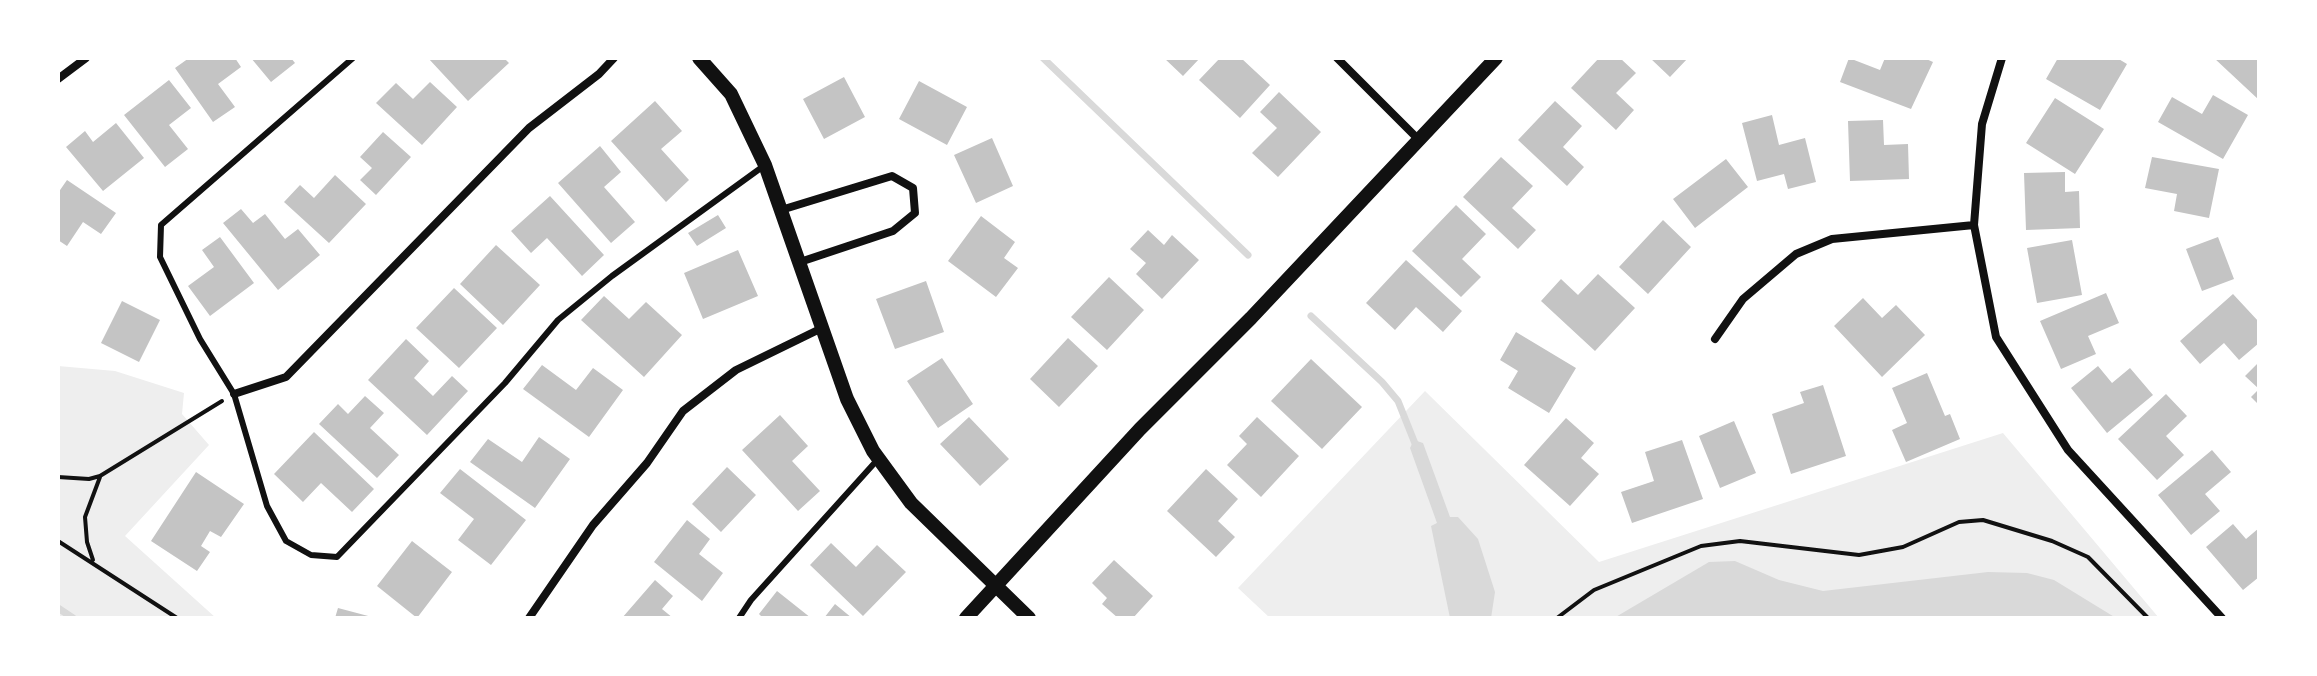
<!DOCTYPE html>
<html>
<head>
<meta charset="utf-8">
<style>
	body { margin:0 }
	#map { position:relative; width:2317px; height:676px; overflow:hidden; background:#fff; font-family:Figtree,sans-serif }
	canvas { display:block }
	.frame { position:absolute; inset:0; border:60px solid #fff; pointer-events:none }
</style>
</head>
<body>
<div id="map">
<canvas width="2317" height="676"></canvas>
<div class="frame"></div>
</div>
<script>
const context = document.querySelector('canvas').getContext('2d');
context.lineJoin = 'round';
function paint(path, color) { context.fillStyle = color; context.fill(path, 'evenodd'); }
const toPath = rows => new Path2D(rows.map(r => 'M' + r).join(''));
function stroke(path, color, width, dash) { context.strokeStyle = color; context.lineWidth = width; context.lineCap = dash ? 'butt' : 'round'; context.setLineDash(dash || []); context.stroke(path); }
const green = toPath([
	[58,366,115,371,184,393,182,414,209,445,125,536,216,618,58,618],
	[1425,391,1599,562,2003,433,2159,618,1270,618,1238,588]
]);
const water = toPath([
	[1414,440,1423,443,1450,517,1458,517,1478,539,1495,592,1491,618,1450,618,1431,526,1437,523,1410,448],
	[1735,561,1779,580,1823,591,1988,572,2027,573,2054,580,2116,618,1614,618,1709,562]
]);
const stream = toPath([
	[1043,58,1248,255],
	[1311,316,1382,382,1398,401,1416,446],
	[58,608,73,618]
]);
const building = toPath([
	[189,58,235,58,241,67,218,84,235,107,213,122,175,68],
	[251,58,291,58,295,63,271,82],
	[428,58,504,58,509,63,468,101],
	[1164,58,1200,58,1183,76],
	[1220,58,1241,58,1270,85,1240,118,1199,80],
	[1599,58,1620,58,1636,73,1616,93,1634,110,1616,130,1571,88],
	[1650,58,1688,58,1670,77],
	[1849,58,1880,70,1885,58,1924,58,1933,62,1911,109,1840,82],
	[2058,58,2117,58,2127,64,2100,110,2046,79],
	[2214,58,2259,58,2259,100],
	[844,77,865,117,824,139,803,99],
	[169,80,191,108,169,125,188,149,165,167,124,115],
	[919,81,967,107,947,145,899,119],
	[430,82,457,107,422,145,376,103,396,83,413,99],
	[1279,92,1321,132,1278,177,1252,153,1277,128,1260,112],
	[2213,95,2248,115,2223,159,2158,122,2172,97,2202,114],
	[2055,98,2104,129,2075,174,2026,143],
	[655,101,682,131,661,149,689,180,666,202,611,141],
	[1555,101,1582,126,1563,147,1584,167,1567,186,1518,140],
	[1772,115,1779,145,1805,138,1816,182,1788,189,1784,174,1757,181,1742,123],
	[1883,120,1884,145,1908,144,1909,179,1850,181,1848,121],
	[116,123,144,158,103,191,66,147,85,131,93,142],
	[383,132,411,157,376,195,360,180,372,168,360,157],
	[992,138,1013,186,976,203,954,155],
	[600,146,621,172,604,187,635,222,611,243,558,183],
	[1501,157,1533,186,1512,208,1536,230,1518,249,1463,197],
	[2152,157,2219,169,2209,218,2174,211,2177,194,2145,188],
	[1726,159,1748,187,1695,228,1673,199],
	[2065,172,2065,192,2079,191,2080,228,2026,230,2024,173],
	[335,175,366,204,329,243,284,202,300,185,314,198],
	[67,180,116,213,101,234,83,222,67,246,58,240,58,193],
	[550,196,604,255,582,276,547,238,531,253,511,231],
	[1456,205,1486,234,1462,259,1481,277,1461,297,1412,251],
	[241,209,253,223,265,214,285,239,298,229,320,255,278,290,223,223],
	[718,215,726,228,697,246,688,233],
	[981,216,1015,242,1004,258,1018,268,996,297,948,261],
	[1663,220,1691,247,1648,294,1619,267],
	[1148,230,1164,245,1172,235,1199,260,1162,299,1136,274,1146,263,1130,249],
	[220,237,254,283,210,316,188,286,214,267,202,250],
	[2218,237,2234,279,2202,291,2186,249],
	[2072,240,2082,295,2037,303,2027,248],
	[496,245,540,285,503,325,460,284],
	[738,250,758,296,703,319,684,273],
	[1406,260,1462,311,1443,332,1416,307,1395,330,1366,303],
	[1598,274,1635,308,1595,351,1541,301,1561,279,1578,295],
	[1109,277,1144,310,1107,350,1071,317],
	[926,281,944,332,895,349,876,299],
	[454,288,497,328,459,368,416,328],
	[2106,293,2119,323,2088,336,2096,354,2061,369,2040,321],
	[2233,294,2259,322,2259,343,2239,360,2224,343,2200,364,2180,341],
	[604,296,629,319,646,302,682,335,644,377,581,320],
	[1863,298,1882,318,1896,305,1925,335,1882,377,1834,326],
	[122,301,160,320,139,362,101,343],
	[1516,332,1576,368,1549,413,1508,388,1518,371,1500,360],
	[1068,338,1098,366,1059,407,1030,379],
	[406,339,429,361,414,378,433,396,452,376,468,391,427,435,368,380],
	[942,358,973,404,938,428,907,381],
	[1311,359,1362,407,1322,449,1271,401],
	[2259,362,2259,405,2251,397,2259,389,2245,376],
	[542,365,576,390,593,368,623,390,589,437,523,389],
	[2098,366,2112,383,2130,368,2153,395,2107,433,2071,388],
	[1927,373,1945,416,1950,414,1960,439,1906,462,1892,430,1907,423,1892,388],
	[1823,385,1846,456,1791,474,1772,414,1804,403,1800,392],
	[2166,394,2187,416,2166,436,2184,455,2157,480,2118,439],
	[365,396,384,413,370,428,399,455,377,478,319,424,338,404,348,414],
	[780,415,808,446,792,461,820,491,798,511,742,450],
	[969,417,1009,459,980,486,940,444],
	[1257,417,1299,456,1261,497,1227,465,1247,444,1239,436],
	[1566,418,1594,443,1581,458,1599,474,1570,506,1524,465],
	[1734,421,1756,473,1720,488,1699,436],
	[314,432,374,489,352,512,321,483,303,502,274,474],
	[539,437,570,459,535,508,470,462,488,439,522,462],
	[1682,440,1703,499,1632,523,1621,492,1654,481,1645,452],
	[2212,450,2231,472,2205,494,2220,511,2191,535,2158,495],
	[727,467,756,495,721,532,692,504],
	[460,469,526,520,491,565,458,540,474,519,440,493],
	[1206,469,1238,499,1218,521,1235,537,1216,557,1167,511],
	[196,472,244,504,221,537,210,531,201,546,210,552,197,571,151,541],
	[687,520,710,539,699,554,723,573,702,601,654,562],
	[2233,524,2246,539,2259,528,2259,577,2243,590,2206,547],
	[412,541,452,572,417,618,377,586],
	[831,543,856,567,877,545,906,572,863,616,810,565],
	[1114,560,1153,596,1133,618,1118,618,1102,604,1107,598,1092,583],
	[655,580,673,596,662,609,673,618,622,618],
	[777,591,811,618,763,618,759,614],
	[835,604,852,618,824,618],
	[338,608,372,617,372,618,335,618]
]);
const path = toPath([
	[58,477,89,479,100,476,222,401],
	[58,541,177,618],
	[93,560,87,542,85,517,100,477],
	[1557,618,1594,590,1701,546,1740,541,1859,555,1903,547,1959,522,1983,520,2052,541,2088,557,2148,618]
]);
const service = toPath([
	[353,58,161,225,160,257,200,339,234,394,267,506,286,541,311,555,337,557,505,383,558,320,612,276,765,165],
	[739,618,751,600,879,458]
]);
const minor = toPath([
	[1337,58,1418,139],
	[2002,58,1982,124,1974,225,1996,337,2068,450,2222,618],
	[58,79,86,58],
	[781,210,892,176,913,188,915,213,893,231,800,262],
	[1715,339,1743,299,1796,254,1832,239,1974,225],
	[234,394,286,377,529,128,599,74,614,58],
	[529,618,593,525,647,463,683,411,736,370,822,328]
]);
const tertiary = toPath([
	[699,58,731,94,765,165,847,399,873,451,911,503,1029,618],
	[966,618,1140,429,1251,318,1496,58]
]);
paint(green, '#eee');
paint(water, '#d9d9d9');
stroke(stream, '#d9d9d9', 7);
paint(building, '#c4c4c4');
stroke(path, '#111', 4);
stroke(service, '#111', 6);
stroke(minor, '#111', 8);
stroke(tertiary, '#111', 14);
</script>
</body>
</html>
